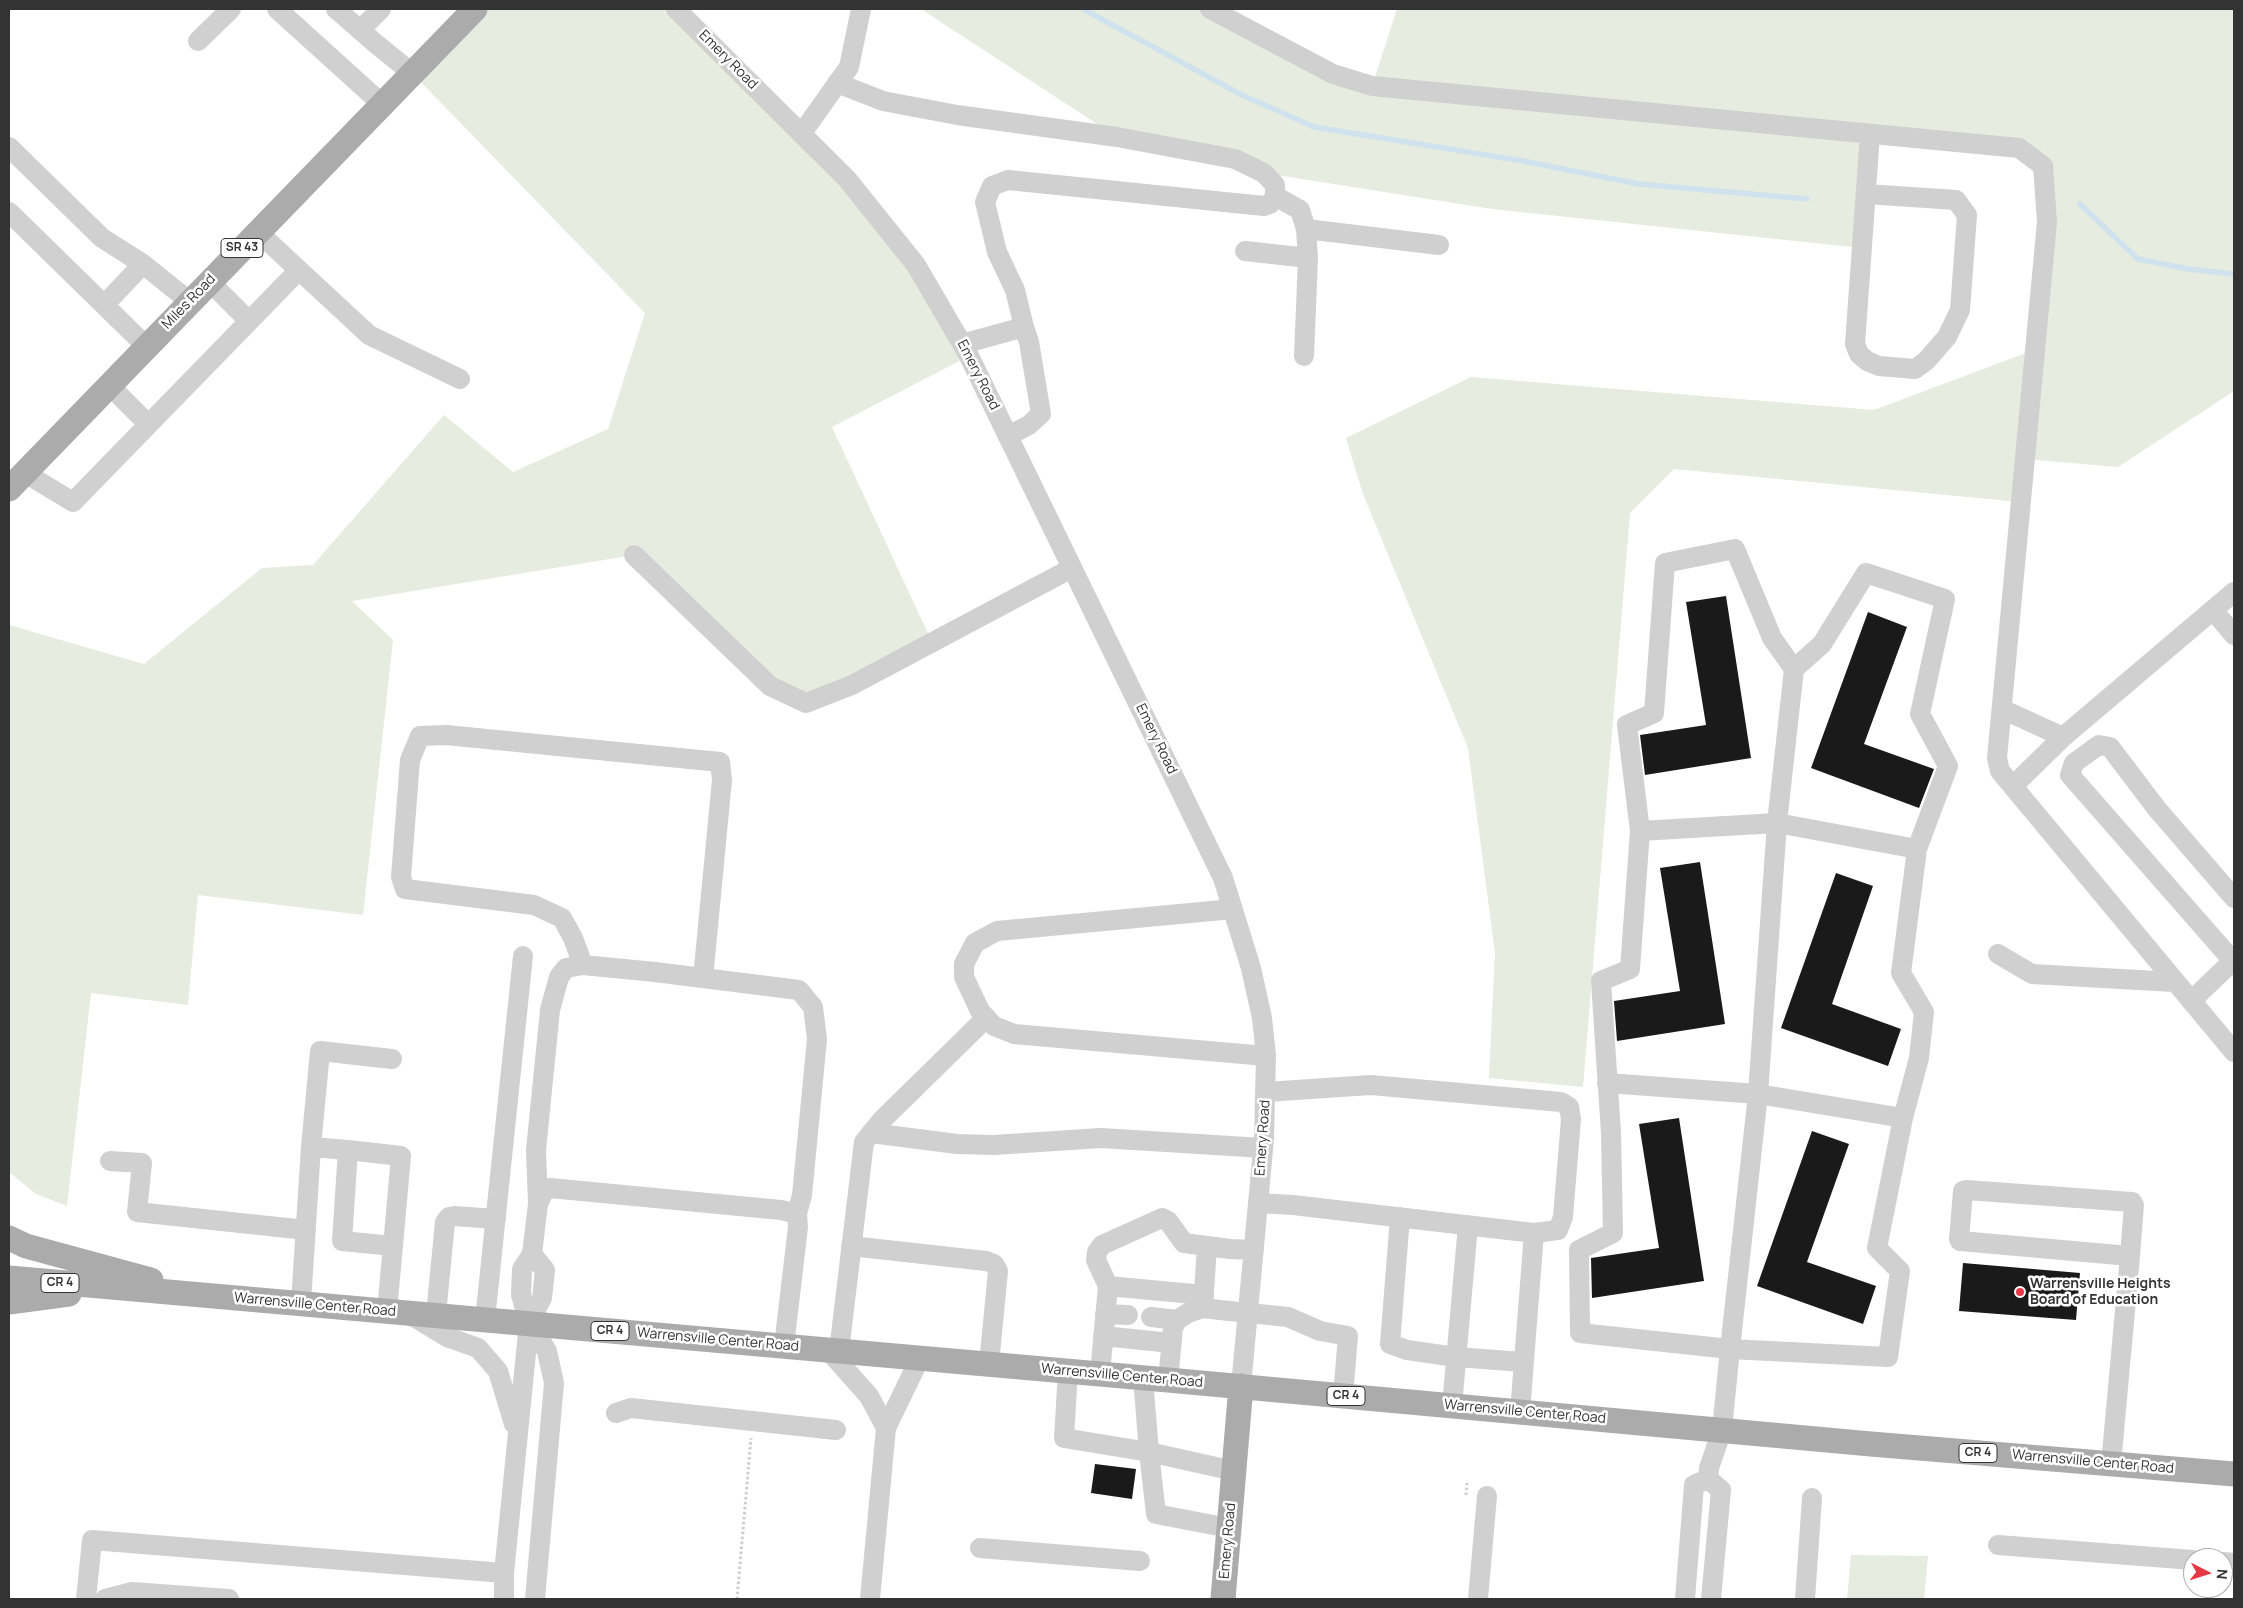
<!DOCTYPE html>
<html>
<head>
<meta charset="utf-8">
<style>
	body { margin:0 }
	#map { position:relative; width:2243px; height:1608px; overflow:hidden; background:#fff; font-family:Manrope,sans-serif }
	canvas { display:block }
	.frame { position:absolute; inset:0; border:10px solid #333; pointer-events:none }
	.north { position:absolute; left:2183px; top:1548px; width:50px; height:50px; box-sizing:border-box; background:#fff; border:1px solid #adadad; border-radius:50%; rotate:95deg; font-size:14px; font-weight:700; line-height:20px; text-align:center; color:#333 }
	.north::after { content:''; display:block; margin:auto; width:18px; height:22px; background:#e63946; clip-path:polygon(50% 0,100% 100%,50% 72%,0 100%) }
</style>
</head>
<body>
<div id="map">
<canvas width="2243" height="1608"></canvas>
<div class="frame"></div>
<div class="north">N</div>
</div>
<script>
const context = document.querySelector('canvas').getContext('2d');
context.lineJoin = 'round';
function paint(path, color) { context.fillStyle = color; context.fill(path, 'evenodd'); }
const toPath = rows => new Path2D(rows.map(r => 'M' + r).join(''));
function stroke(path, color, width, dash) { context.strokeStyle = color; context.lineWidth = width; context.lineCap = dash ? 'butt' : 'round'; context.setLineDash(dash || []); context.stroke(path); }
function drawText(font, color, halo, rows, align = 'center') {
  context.font = font + ' Manrope,sans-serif'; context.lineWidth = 5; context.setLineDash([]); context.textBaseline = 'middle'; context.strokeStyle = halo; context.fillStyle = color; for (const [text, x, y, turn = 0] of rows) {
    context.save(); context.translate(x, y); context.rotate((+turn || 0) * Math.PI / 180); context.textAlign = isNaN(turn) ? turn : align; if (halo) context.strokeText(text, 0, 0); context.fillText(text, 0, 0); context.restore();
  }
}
const green = toPath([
	[475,9,676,9,847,179,969,356,832,427,932,642,806,703,770,686,634,555,352,601,393,640,363,915,198,895,188,1005,91,993,67,1206,36,1194,9,1172,9,625,144,664,262,568,313,565,444,415,513,472,608,429,645,313,412,73],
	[921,9,1210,9,1372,86,1397,9,2234,9,2234,391,2118,467,2024,459,2020,502,1674,469,1630,513,1583,1087,1489,1078,1495,953,1468,748,1363,494,1346,438,1471,377,1874,410,2034,350,2043,166,2019,148,1870,134,1862,248,1492,209,1264,173,1117,137],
	[1851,1555,1928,1556,1924,1599,1847,1599]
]);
const stream = toPath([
	[1083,9,1242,95,1314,127,1523,161,1639,184,1807,199],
	[2080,204,2138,259,2188,269,2234,274]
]);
const building = toPath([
	[1726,596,1751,758,1645,775,1640,735,1706,725,1686,602],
	[1868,612,1907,627,1864,744,1934,769,1919,808,1811,768],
	[1700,862,1725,1024,1617,1041,1614,1001,1680,991,1660,868],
	[1836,873,1873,886,1832,1004,1901,1029,1888,1066,1781,1028],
	[1679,1118,1704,1281,1592,1298,1591,1258,1659,1248,1639,1124],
	[1812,1131,1849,1144,1807,1262,1876,1286,1863,1324,1757,1286],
	[1963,1263,2080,1273,2076,1320,1959,1311],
	[1095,1464,1136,1469,1132,1499,1091,1493]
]);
const path = toPath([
	[1466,1495,1467,1483],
	[737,1599,751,1438]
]);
const minor = toPath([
	[277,9,382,104],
	[336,9,375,43,412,73],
	[676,9,847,179,916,265,969,356,1223,878,1251,968,1262,1018,1266,1056,1264,1139,1241,1386],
	[1210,9,1333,74,1372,86,2019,148,2043,166,2047,222,1997,758,2000,771,2234,1052],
	[360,30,381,9],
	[198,41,231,9],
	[837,83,883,101,957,115,1117,137,1235,159,1264,173,1275,185,1275,196,1270,204,1264,206,1008,180,992,186,985,202,997,252,1015,290,1024,327],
	[802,133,849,67,861,9],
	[9,147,102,238,143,264,189,301],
	[1866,194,1956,200,1967,215,1960,310,1947,337,1926,361,1915,369,1879,366,1867,361,1859,354,1855,344,1870,134],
	[1275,196,1300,210,1306,229,1308,258,1304,356],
	[9,212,146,346],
	[1306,229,1439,245],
	[258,232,369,335,460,379],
	[1245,251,1308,258],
	[209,281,249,321],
	[104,305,143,264],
	[962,344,1024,327,1029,342,1041,414,1029,425,1008,436],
	[109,385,148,424],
	[25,473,73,502,299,270],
	[634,555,770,686,806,703,852,685,1072,568],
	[2213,610,2234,635],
	[1794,669,1822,644,1866,573,1945,599,1920,714,1948,766,1917,849],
	[2002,709,2063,737],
	[2013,786,2063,737,2234,592],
	[1640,831,1777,823,1917,849,1901,973,1924,1012,1919,1058,1903,1118,1877,1248,1900,1271,1888,1357,1730,1349,1580,1333,1579,1250,1613,1233,1611,1133,1601,981,1630,969,1640,831,1627,725,1654,713,1665,563,1735,549,1772,638,1794,669,1777,823,1758,1094,1730,1349,1722,1430,1709,1468,1708,1479],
	[1233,909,997,931,975,943,964,964,964,977,980,1011,994,1026,1014,1034,1266,1056],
	[1998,954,2032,974,2174,982],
	[2233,961,2070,775,2074,763,2099,745,2110,747,2157,809,2234,898],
	[703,978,722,780,720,762,446,735,420,736,410,760,401,877,405,889,534,905,562,918,573,938,583,965,655,972,799,990,813,1007,817,1039,802,1195,797,1214],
	[2191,1001,2234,960],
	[1607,1083,1758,1094,1903,1118],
	[871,1133,957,1144,994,1145,1101,1138,1263,1148],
	[348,1150,311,1147,320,1051,392,1059],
	[110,1161,142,1163,137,1212,306,1230],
	[1258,1203,1293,1205,1534,1233,1558,1230,1563,1217,1571,1119,1569,1107,1561,1102,1371,1085,1266,1092],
	[538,1204,536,1150,550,1010,559,977,566,968,583,965],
	[1400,1217,1390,1344,1407,1350,1456,1357,1523,1362],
	[851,1246,986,1261,994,1264,998,1271,989,1364],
	[1108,1286,1204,1295],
	[301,1303,311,1147],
	[1203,1307,1207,1246],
	[387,1311,390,1278,393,1246,401,1156,348,1150,342,1241,393,1246],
	[409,1314,447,1337,478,1348,498,1371,514,1424],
	[1105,1314,1128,1315],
	[436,1315,445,1222,449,1217,454,1216,496,1219],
	[1151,1317,1177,1320],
	[485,1320,523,956],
	[1103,1336,1171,1343],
	[828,1350,869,1396,886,1428,920,1358],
	[839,1351,864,1142,881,1121,986,1018],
	[1068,1371,1064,1438,1149,1452,1234,1471],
	[1100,1374,1108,1286,1096,1260,1097,1252,1102,1245,1162,1218,1168,1221,1184,1243,1230,1249,1254,1250],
	[1143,1378,1149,1452,1156,1514,1229,1528],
	[1168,1380,1173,1328,1177,1320,1188,1313,1203,1308,1220,1310,1288,1317,1320,1331,1348,1336,1343,1396],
	[1452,1406,1468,1225],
	[1520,1412,1534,1233],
	[616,1413,631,1408,836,1430],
	[2111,1464,2130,1256,2134,1205,2132,1202,1966,1190,1963,1191,1959,1239,1960,1241,2130,1256],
	[1998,1545,2193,1560],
	[980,1548,1140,1561],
	[2223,1562,2234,1563],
	[86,1599,92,1540,504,1573],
	[105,1599,132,1592,229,1599],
	[504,1599,504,1573,529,1323,542,1298,545,1270,532,1254],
	[535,1599,554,1383,547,1351,529,1323,521,1295,522,1269,532,1254,538,1204,544,1191,550,1188,781,1210,797,1214,798,1227,784,1346],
	[870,1599,886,1428],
	[1478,1599,1487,1496],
	[1685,1599,1694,1485,1708,1479,1721,1490,1711,1599],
	[1805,1599,1812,1498]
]);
const major = toPath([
	[9,489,475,9],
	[9,1238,26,1246,151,1280],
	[9,1278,1168,1380,1871,1444,2234,1474],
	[9,1302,69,1294],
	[1223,1599,1241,1386]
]);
const markers = [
	[2020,1292,5,"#e63946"]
];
const shields = [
	[242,248,42],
	[60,1283,38],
	[610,1331,38],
	[1346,1396,38],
	[1978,1453,38]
];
const shieldNames = [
	["SR 43",242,248],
	["CR 4",60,1283],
	["CR 4",610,1331],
	["CR 4",1346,1396],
	["CR 4",1978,1453]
];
const streetNames = [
	["Emery Road",728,60,45],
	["Miles Road",189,302,-46],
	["Emery Road",978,375,63],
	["Emery Road",1156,739,64],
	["Emery Road",1263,1138,-86],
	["Warrensville Center Road",315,1305,5],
	["Warrensville Center Road",718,1340,5],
	["Warrensville Center Road",1122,1376,5],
	["Warrensville Center Road",1525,1412,5],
	["Warrensville Center Road",2093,1462,5],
	["Emery Road",1228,1541,-85]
];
const poiNames = [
	["Warrensville Heights",2030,1284],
	["Board of Education",2030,1300]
];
paint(green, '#e6ecdf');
stroke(stream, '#cfe2ee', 5.5);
paint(building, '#1a1a1a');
stroke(path, '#cdcdcd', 3, [2.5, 2.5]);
stroke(minor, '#d0d0d0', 20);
stroke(major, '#ababab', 25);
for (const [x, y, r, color] of markers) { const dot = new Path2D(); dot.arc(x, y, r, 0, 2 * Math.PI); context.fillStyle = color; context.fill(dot); stroke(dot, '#fff', 2); }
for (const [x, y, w] of shields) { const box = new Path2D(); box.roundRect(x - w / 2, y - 9.5, w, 19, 4); context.fillStyle = '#fff'; context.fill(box); stroke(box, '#333', 1); }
drawText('bold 12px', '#333', null, shieldNames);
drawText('14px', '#333', '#fff', streetNames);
drawText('bold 14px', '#333', '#fff', poiNames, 'left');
</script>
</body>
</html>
